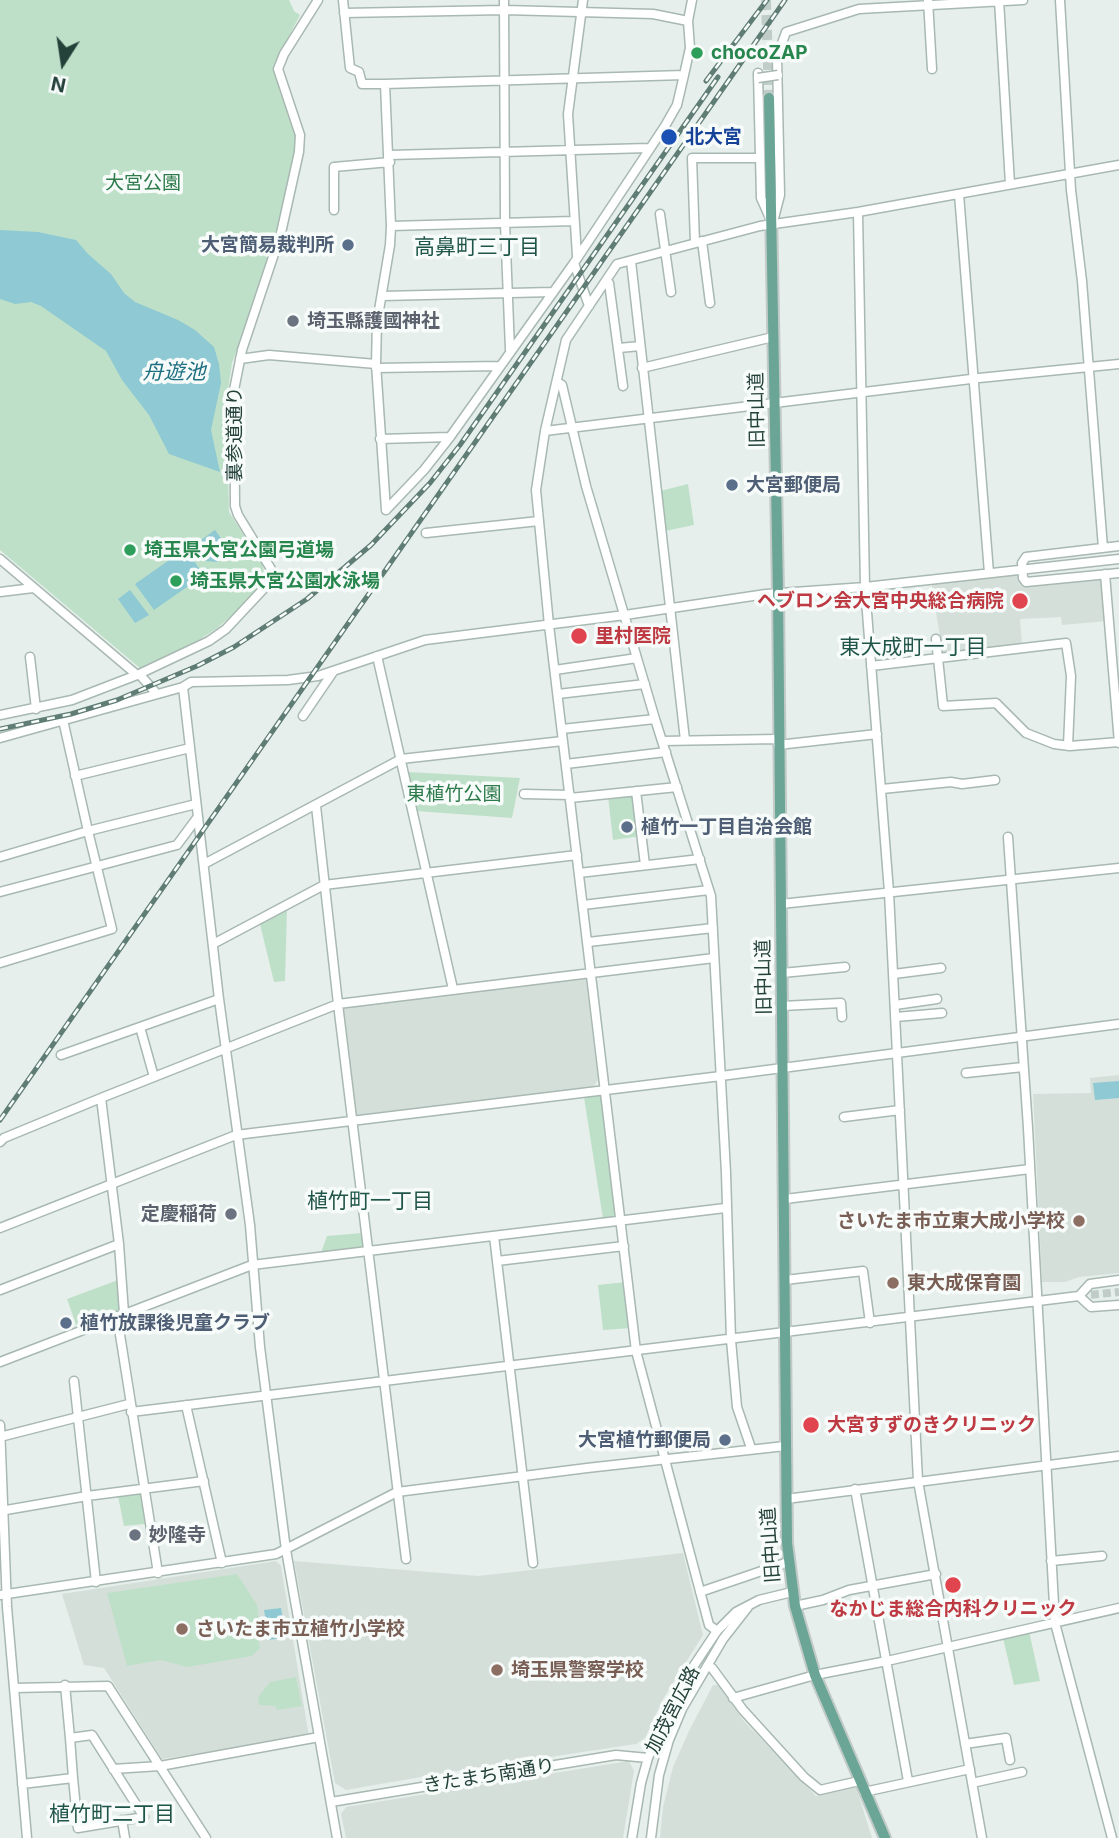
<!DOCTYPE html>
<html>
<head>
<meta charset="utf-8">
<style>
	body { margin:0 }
	#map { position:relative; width:1119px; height:1838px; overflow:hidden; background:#e6efeb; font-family:Inter,sans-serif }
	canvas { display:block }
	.north { position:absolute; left:28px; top:28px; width:70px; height:70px; -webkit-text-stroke:5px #f7fbf9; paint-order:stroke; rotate:192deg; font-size:19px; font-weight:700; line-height:28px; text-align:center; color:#24423a }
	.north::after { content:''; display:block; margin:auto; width:24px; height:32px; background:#24423a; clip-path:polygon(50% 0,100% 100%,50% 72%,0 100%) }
</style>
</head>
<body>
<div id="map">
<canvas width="1119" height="1838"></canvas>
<div class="north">N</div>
</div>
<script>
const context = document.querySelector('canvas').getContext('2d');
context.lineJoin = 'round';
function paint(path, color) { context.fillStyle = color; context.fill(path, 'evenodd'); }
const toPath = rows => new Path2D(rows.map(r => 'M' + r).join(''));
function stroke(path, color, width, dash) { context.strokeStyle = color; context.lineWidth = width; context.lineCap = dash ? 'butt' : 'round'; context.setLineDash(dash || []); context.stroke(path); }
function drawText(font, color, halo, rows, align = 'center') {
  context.font = font + ' Inter,"Noto Sans JP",sans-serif'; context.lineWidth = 7; context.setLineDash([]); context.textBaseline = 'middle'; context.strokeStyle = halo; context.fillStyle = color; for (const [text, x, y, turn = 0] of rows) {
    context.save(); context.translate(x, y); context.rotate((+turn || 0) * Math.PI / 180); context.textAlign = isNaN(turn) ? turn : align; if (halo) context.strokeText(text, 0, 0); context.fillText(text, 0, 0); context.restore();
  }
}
const built = toPath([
	[1014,572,1025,585,1103,577,1107,621,1062,625,1061,617,1020,619,1022,646,943,655,931,581],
	[584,978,586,981,598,1080,593,1087,358,1116,355,1112,343,1009,345,1006],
	[1119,1075,1119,1273,1079,1277,1065,1282,1042,1282,1033,1094,1091,1093,1090,1078],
	[683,1553,703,1635,663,1699,645,1738,636,1744,444,1773,346,1790,335,1783,294,1561,478,1576],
	[276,1561,281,1566,309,1737,162,1759,104,1668,84,1665,62,1594],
	[713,1685,720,1685,743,1720,816,1796,856,1787,872,1838,660,1838,663,1807,673,1767,689,1731],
	[629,1761,634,1771,623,1838,346,1838,341,1814,346,1807]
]);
const green = toPath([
	[0,0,289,0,294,11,300,15,273,66,277,82,297,142,295,160,279,233,232,363,226,403,229,512,263,565,264,574,262,582,239,609,216,629,189,646,141,669,0,550],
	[688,484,694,525,665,531,660,491],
	[407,772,520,778,512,818,416,811],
	[635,794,641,836,613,840,608,796],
	[287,909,285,981,274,982,260,924],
	[603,1095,617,1218,603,1219,584,1097],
	[362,1233,363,1247,321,1253,327,1236],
	[118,1280,121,1307,118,1312,77,1327,67,1299],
	[626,1282,631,1328,603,1330,598,1285],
	[141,1494,145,1524,124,1526,118,1496],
	[237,1574,257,1605,260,1627,256,1631,260,1648,252,1656,187,1667,161,1660,127,1666,107,1593],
	[1029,1631,1040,1681,1014,1685,1003,1638],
	[296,1677,302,1706,277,1710,276,1706,259,1705,258,1697,270,1682]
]);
const water = toPath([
	[0,230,38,232,76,240,88,254,111,274,124,293,135,302,178,320,195,330,214,347,219,364,221,383,211,430,220,472,169,454,149,415,122,380,106,351,41,306,31,302,15,304,0,299],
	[215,530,231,552,217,562,206,561,199,551,201,540],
	[185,549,204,575,154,610,135,584],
	[130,590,149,615,135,623,118,599],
	[1119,1081,1119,1098,1095,1100,1093,1083],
	[281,1608,286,1637,269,1640,264,1610]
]);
const minorTunnel = toPath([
	[1079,1296,1119,1292]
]);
const majorTunnel = toPath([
	[766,0,769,98]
]);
const minor = toPath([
	[343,0,350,68,359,72,362,84,385,84,391,226,390,245,377,322,376,364,386,510],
	[504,0,505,223,510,350],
	[928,0,932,69],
	[999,0,1010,184],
	[1060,0,1071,190,1082,281,1103,548],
	[344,13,505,10,653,14,688,21],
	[758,73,761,198,770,218],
	[385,84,684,75],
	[390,155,649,148],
	[959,194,989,573],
	[334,210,334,167,390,162],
	[858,212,865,587,889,892,918,1481,982,1838],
	[660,214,671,292],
	[774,218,780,195,777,57,786,32,859,9,1023,0],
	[391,226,574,221],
	[702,241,710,303],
	[695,243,692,158,759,158],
	[577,256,568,114,583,0],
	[631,261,685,740],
	[574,263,589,306],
	[606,281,609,283,623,386],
	[382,296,553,292],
	[619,348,640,346],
	[240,359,269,355,376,364],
	[376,368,500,366],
	[642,368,773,337],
	[557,382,562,385,586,486,655,719],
	[545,431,979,378,1119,364],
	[380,439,450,437],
	[386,510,424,470,450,437,574,263,665,126,677,105,684,75,690,48,688,21,692,0],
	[426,533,539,521],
	[1119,546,1026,557,1022,563,1023,578,1026,582,1119,573],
	[0,559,137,675,209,641,226,629,269,583,272,576,271,569,238,515,235,506,234,390,242,350,281,233,299,152,300,135,278,69,284,54,318,0],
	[1105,574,1119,743],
	[0,592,33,588],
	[936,639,943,706,996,703,1026,733,1054,744,1070,746,1119,742],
	[377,656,453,989],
	[30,657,36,709],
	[871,666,1066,643,1071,676,1068,746],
	[555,670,637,658],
	[140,675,157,694],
	[183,687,219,999,250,1225,260,1347,286,1550,337,1838],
	[558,694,645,684],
	[0,715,72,700,137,675],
	[303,716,333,672],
	[562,729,655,719,711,896,726,1173,731,1340,737,1407,751,1448],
	[0,738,183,687,191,682,288,680,318,676,425,640,625,615,766,594,865,587,1119,559],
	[662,741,778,739],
	[778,745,877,734],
	[566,764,666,752],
	[75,776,190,748],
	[882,789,951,782,962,784,995,780],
	[636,791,645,865],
	[524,794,570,795],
	[570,798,677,787],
	[316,806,338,1004,406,1559],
	[1008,837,1028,1128,1055,1623,1112,1838],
	[0,857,88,831,63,720],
	[204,864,401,759,563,741],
	[579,873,700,859],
	[0,892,177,845,197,818],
	[781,904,1119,868],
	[583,905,709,890],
	[588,942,713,928],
	[213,944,324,885,577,855],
	[0,963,112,929,88,831,196,804],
	[782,973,845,967],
	[894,974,941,968],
	[895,1005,937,999],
	[782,1006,841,1003,842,1017],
	[896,1017,942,1013],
	[140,1027,154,1077],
	[61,1055,219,999],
	[966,1073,1023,1067],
	[101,1098,119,1244,124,1313],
	[844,1117,900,1110],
	[0,1142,4,1138,101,1098,338,1004,714,958],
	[785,1199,1030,1169],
	[0,1228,236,1135,721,1076,1119,1024],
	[494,1236,533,1563],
	[497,1261,624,1246],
	[785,1280,863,1271,870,1323],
	[1119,1280,1090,1284,1079,1296,1091,1307,1119,1305],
	[0,1290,119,1244],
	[117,1316,158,1573],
	[0,1362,252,1265,725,1208],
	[74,1381,96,1582],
	[186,1405,222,1563],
	[131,1412,1079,1296],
	[0,1425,7,1607,27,1838],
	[0,1437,129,1404],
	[855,1489,908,1781],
	[786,1499,1119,1456],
	[0,1511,87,1496,204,1481],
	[1051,1561,1102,1556],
	[700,1592,788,1562],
	[0,1595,276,1554,397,1492,587,1468,785,1446],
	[795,1606,823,1600,849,1590,936,1574],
	[717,1631,709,1625,636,1351,549,625,536,490,545,431,566,340,617,264,760,226,858,212,1119,165],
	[707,1666,712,1668,743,1710,804,1777,820,1790,859,1781],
	[65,1685,70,1738],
	[14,1688,108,1686,206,1838],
	[733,1698,815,1675,887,1661,1119,1608],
	[965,1744,1006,1738,1010,1760],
	[113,1769,160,1766,319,1737],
	[972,1783,1022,1772],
	[22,1784,73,1778,70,1738,92,1735,144,1817,78,1828,73,1778],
	[864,1792,970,1769],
	[331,1802,616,1755,648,1758],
	[122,1820,125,1838],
	[632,1838,641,1783,648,1758,667,1714,695,1664,717,1631,736,1612,759,1600,792,1592],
	[651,1838,659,1775,669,1740,682,1709,723,1639,748,1607]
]);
const major = toPath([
	[769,98,778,593,787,1543,795,1606,815,1675,885,1838]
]);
const rail = toPath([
	[706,81,767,0],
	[0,729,71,714,117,700,197,666,234,647,307,599,371,545,430,483,460,445,718,77],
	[0,1120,785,0]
]);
const minorBridge = toPath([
	[758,78,778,75]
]);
const markers = [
	[697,53,7,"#2e9e5b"],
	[669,137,9,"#1a4fb4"],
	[348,245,7,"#5c6f8a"],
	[293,321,7,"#6b7280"],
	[732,485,7,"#5c6f8a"],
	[130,550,7,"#2e9e5b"],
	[176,581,7,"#2e9e5b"],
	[1020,601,9,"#e0444e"],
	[579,636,9,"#e0444e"],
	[627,827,7,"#5c6f8a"],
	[231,1214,7,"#6b7280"],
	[1079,1221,7,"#8d6e63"],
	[893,1283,7,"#8d6e63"],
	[66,1323,7,"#5c6f8a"],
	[811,1425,9,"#e0444e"],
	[725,1440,7,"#5c6f8a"],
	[135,1535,7,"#6b7280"],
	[953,1585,9,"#e0444e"],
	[182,1629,7,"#8d6e63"],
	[497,1670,7,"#8d6e63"]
];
const leisureNames = [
	["chocoZAP",711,53],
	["埼玉県大宮公園弓道場",144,550],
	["埼玉県大宮公園水泳場",190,581]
];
const transitNames = [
	["北大宮",685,137]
];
const parkNames = [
	["大宮公園",143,183],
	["東植竹公園",454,794]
];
const serviceNames = [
	["大宮簡易裁判所",334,245,"right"],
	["大宮郵便局",746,485],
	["植竹一丁目自治会館",641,827],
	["植竹放課後児童クラブ",80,1323],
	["大宮植竹郵便局",711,1440,"right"]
];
const worshipNames = [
	["埼玉縣護國神社",307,321],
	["定慶稲荷",217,1214,"right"],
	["妙隆寺",149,1535]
];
const streetNames = [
	["旧中山道",757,410,-91],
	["裏参道通り",235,434,-90],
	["旧中山道",764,977,-91],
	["旧中山道",771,1545,-94],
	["加茂宮広路",673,1710,-63],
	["きたまち南通り",489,1776,-9]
];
const healthNames = [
	["ヘブロン会大宮中央総合病院",1004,601,"right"],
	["里村医院",595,636],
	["大宮すずのきクリニック",827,1425],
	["なかじま総合内科クリニック",953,1609,"center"]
];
const educationNames = [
	["さいたま市立東大成小学校",1065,1221,"right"],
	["東大成保育園",907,1283],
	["さいたま市立植竹小学校",196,1629],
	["埼玉県警察学校",511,1670]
];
const neighbourhoodNames = [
	["高鼻町三丁目",477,248],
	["東大成町一丁目",913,648],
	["植竹町一丁目",370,1202],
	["植竹町二丁目",112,1815]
];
const waterNames = [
	["舟遊池",174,373]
];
paint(built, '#d4dfda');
paint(green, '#bfe0c8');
paint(water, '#8ec9d4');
stroke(minorTunnel, '#bfccc8', 8, [8, 4]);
stroke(majorTunnel, '#bfccc8', 10, [10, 5]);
stroke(minor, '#a8b8b2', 11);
stroke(major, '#c2cac8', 14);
stroke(minor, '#fff', 8);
stroke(major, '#6aa596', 10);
stroke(rail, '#5f7d75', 5);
stroke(rail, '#f7fbf9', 2.5, [8]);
stroke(minorBridge, '#a8b8b2', 11, []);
stroke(minorBridge, '#fff', 8);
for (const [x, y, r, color] of markers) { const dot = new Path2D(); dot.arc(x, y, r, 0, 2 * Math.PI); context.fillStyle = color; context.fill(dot); stroke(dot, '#f7fbf9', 2.5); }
drawText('bold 19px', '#27864d', '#f7fbf9', leisureNames, 'left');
drawText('bold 19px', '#164399', '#f7fbf9', transitNames, 'left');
drawText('19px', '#2d7a4b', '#f7fbf9', parkNames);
drawText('bold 19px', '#4e5e75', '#f7fbf9', serviceNames, 'left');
drawText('bold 19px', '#5b616d', '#f7fbf9', worshipNames, 'left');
drawText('19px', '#24423a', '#f7fbf9', streetNames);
drawText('bold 19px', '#be3a42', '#f7fbf9', healthNames, 'left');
drawText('bold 19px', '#785e54', '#f7fbf9', educationNames, 'left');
drawText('21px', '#1f5548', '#f7fbf9', neighbourhoodNames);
drawText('italic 21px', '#1c6f80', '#f7fbf9', waterNames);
</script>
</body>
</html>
